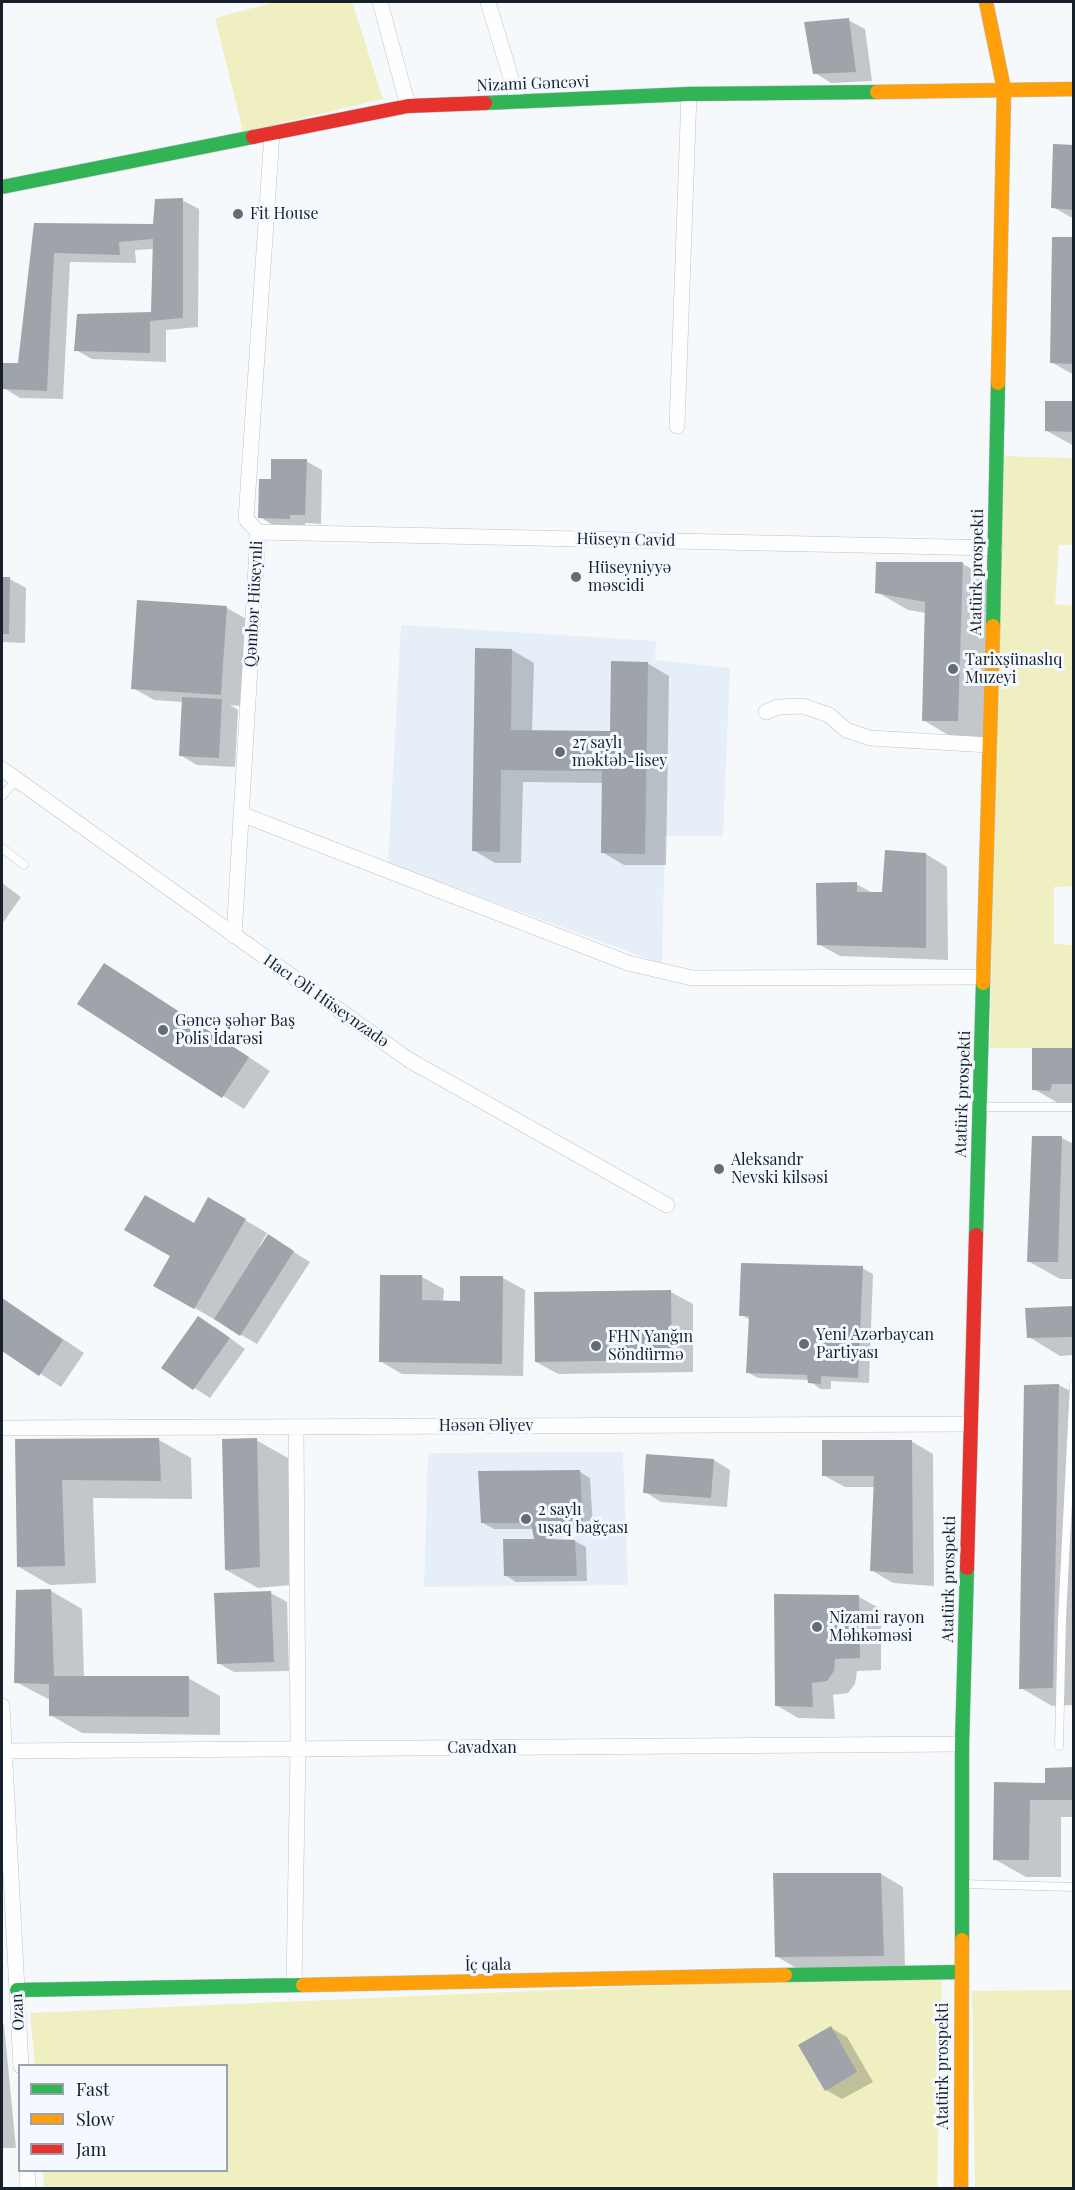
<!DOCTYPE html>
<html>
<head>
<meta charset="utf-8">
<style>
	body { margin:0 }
	#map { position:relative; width:1075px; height:2190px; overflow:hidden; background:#f6f9fc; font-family:"Playfair Display",serif }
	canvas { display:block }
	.frame { position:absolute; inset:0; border:3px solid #16202a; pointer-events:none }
	.legend { position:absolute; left:18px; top:2064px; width:210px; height:108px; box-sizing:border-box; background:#f3f9ff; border:2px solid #9ba2aa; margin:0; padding:8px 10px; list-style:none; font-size:18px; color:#16202a }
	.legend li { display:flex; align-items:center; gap:12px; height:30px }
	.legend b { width:30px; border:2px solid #9ba2aa }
</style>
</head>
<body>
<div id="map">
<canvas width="1075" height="2190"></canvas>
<div class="frame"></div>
<ul class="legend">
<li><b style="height:8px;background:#30b455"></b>Fast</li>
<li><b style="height:8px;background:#ff9f0a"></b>Slow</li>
<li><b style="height:8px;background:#e5322d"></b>Jam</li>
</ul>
</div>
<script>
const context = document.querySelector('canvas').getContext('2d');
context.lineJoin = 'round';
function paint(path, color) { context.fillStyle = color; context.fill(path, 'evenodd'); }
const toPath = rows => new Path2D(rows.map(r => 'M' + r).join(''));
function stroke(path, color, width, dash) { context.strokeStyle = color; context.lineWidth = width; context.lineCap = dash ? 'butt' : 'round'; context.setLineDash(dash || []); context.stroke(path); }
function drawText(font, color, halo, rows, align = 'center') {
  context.font = font + ' "Playfair Display",serif'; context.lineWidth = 6; context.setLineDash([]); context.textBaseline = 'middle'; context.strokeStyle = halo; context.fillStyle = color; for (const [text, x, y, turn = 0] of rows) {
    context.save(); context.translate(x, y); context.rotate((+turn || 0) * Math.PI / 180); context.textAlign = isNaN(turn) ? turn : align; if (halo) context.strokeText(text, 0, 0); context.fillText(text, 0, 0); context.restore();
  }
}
const built = toPath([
	[401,625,656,641,655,660,730,668,723,836,665,836,662,964,388,863],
	[623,1452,628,1585,424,1587,428,1453]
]);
const green = toPath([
	[275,2,352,2,383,99,243,132,215,18],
	[1001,456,1073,458,1073,545,1059,545,1055,604,1073,606,1074,886,1054,887,1054,944,1073,945,1073,1048,990,1048],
	[942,1973,937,2188,44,2188,43,2171,226,2170,226,2066,35,2065,30,2013],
	[1073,1990,1073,2188,975,2188,972,1991]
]);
const shadow = toPath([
	[848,20,865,29,872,81,831,83,815,73],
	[1074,147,1074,219,1053,207],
	[182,200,199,209,198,327,166,330,166,362,92,359,76,350,153,314,154,249,135,250,136,263,70,262,63,399,20,398,4,388,20,364,35,224,155,226],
	[1074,239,1074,375,1051,362],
	[1074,402,1074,446,1047,431],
	[306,461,322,470,321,524,305,523,306,527,276,527,260,517,272,481],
	[963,564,994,582,989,738,955,739,923,720,926,613,908,610,877,592],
	[2,579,10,579,26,588,25,643,2,642],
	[227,608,248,620,242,706,230,705,238,710,235,767,197,765,180,755,183,702,154,700,133,688],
	[512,650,534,663,532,731,611,733,647,663,669,676,666,865,624,865,602,852,603,783,523,782,521,863,495,863,473,850],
	[926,854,947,867,948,960,840,956,818,944,856,884,873,893,883,893],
	[2,883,21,897,2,924],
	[126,977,270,1071,244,1109,79,1003],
	[1074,1049,1074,1108,1065,1107,1034,1089],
	[1062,1138,1074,1144,1074,1279,1060,1279,1028,1261],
	[209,1199,267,1233,259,1247,284,1246,310,1262,257,1344,155,1285],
	[862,1268,873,1274,869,1383,831,1381,831,1389,820,1389,809,1380,758,1378,747,1372,750,1320,741,1315],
	[422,1277,444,1289,443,1302,461,1303,462,1277,503,1278,525,1290,523,1376,402,1374,380,1361],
	[671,1292,693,1304,693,1372,558,1374,536,1362],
	[2,1298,84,1353,61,1387,2,1349],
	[1074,1308,1074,1355,1060,1356,1029,1337],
	[215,1327,245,1349,210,1398,164,1368],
	[1059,1385,1074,1393,1074,1705,1052,1706,1021,1688,1025,1387],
	[16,1440,159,1440,191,1458,192,1499,93,1498,96,1583,50,1585,19,1567],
	[256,1440,288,1458,291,1585,258,1588,226,1570],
	[911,1441,933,1454,934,1586,893,1583,871,1570,875,1487,845,1487,823,1475],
	[714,1460,730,1470,727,1507,661,1502,645,1492],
	[580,1472,590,1478,593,1528,553,1530,554,1541,575,1541,586,1547,587,1581,516,1582,505,1575,536,1540,533,1529,494,1529,483,1523],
	[51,1591,82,1609,84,1678,188,1678,220,1696,220,1735,82,1733,50,1715,50,1700,16,1682],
	[271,1593,287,1602,289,1671,234,1672,218,1663],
	[859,1597,881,1609,881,1670,857,1671,855,1684,848,1693,833,1695,835,1719,798,1718,776,1705],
	[1074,1768,1074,1817,1061,1817,1061,1877,1026,1877,994,1859,996,1784,1047,1785],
	[881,1874,903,1887,905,1968,798,1969,776,1956],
	[2,2024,4,2025,16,2148,2,2148],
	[831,2028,847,2037,873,2082,842,2099,826,2090]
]);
const building = toPath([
	[849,18,856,72,813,74,804,22],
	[1053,144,1074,145,1074,210,1051,208],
	[183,198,183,318,150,321,150,353,74,351,77,314,151,312,153,239,119,242,120,255,54,253,47,391,2,389,3,363,18,363,34,223,153,224,155,199],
	[1052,237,1074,237,1074,364,1050,363],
	[1045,401,1074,401,1074,432,1045,431],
	[271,459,307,459,305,515,290,515,290,519,258,518,259,479,271,479],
	[876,562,963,562,958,721,922,721,925,602,875,593],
	[2,577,10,577,9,634,2,634],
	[137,600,227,606,221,695,131,689],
	[475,648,512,649,511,730,610,731,611,661,648,662,645,854,601,853,602,771,501,770,500,852,472,851],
	[182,697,222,699,219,758,179,756],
	[885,850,926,853,926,948,817,945,816,883,857,882,857,892,882,892],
	[104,963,249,1057,222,1098,77,1004],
	[1032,1048,1074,1048,1074,1084,1052,1084,1050,1091,1032,1090],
	[1032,1136,1062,1136,1058,1262,1027,1262],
	[145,1195,194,1223,208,1197,246,1219,194,1309,153,1286,170,1256,124,1230],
	[268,1234,294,1251,240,1336,214,1319],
	[741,1263,863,1266,858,1378,821,1376,821,1384,808,1383,807,1375,746,1373,749,1316,739,1316],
	[380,1275,422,1275,422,1300,460,1301,460,1276,503,1276,502,1364,379,1362],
	[671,1290,672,1360,535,1362,534,1292],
	[2,1298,63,1340,39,1376,2,1351],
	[1074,1306,1074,1337,1027,1338,1025,1308],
	[198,1316,230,1338,193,1390,161,1368],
	[1059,1384,1053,1688,1019,1689,1024,1385],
	[159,1438,161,1481,62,1480,65,1566,17,1567,15,1439],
	[257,1438,260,1567,225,1570,222,1439],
	[822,1440,912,1440,913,1574,870,1571,874,1476,822,1476],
	[646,1454,714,1459,711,1498,643,1493],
	[580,1470,583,1523,543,1524,545,1539,575,1540,577,1576,504,1576,503,1539,534,1539,531,1523,481,1523,478,1471],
	[51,1589,54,1676,189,1676,189,1717,49,1716,49,1684,14,1683,16,1590],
	[271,1591,274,1662,217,1664,214,1593],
	[774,1594,859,1595,860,1658,835,1659,834,1671,827,1681,812,1683,813,1707,775,1706],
	[1074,1767,1074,1800,1030,1800,1029,1860,993,1860,994,1782,1045,1783,1045,1768],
	[773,1873,881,1873,884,1956,775,1957],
	[831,2026,857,2072,825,2091,798,2045]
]);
const lane = toPath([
	[2,796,16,780],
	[2,848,24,865],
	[980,1107,1074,1107],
	[1059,1746,1062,1619,1074,1384],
	[962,1884,1074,1887]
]);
const street = toPath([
	[380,2,408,106],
	[488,2,518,101],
	[677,426,689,94],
	[258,532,995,548],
	[766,712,778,707,803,706,829,715,846,730,870,738,989,745],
	[2,769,409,1060,667,1205],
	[241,814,628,963,692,978,982,977],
	[234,936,258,532,246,519,272,133],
	[2,1428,970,1424],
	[2,1706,21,2066],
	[2,1751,962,1744],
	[294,1985,298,1749,296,1427],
	[27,2170,28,2188]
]);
const fast = toPath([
	[485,103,689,94,877,92],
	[2,187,253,137],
	[993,626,998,383],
	[976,1235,983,983],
	[962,1940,962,1744,967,1568],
	[785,1975,960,1972],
	[17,1990,303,1985]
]);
const slow = toPath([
	[986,2,1004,89,998,383],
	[877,92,1074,89],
	[983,983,993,626],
	[303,1985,785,1975],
	[961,2188,962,1940]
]);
const jam = toPath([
	[253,137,408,106,485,103],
	[967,1568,976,1235]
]);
const markers = [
	[238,214,6,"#646c74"],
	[576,577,6,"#646c74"],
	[953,669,6,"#646c74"],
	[560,752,6,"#646c74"],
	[163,1030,6,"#646c74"],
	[719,1169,6,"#646c74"],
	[804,1344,6,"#646c74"],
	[596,1346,6,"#646c74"],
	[526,1519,6,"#646c74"],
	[817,1627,6,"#646c74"]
];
const streetNames = [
	["Nizami Gəncəvi",533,84,-2],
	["Hüseyn Cavid",626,540,1],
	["Atatürk prospekti",977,572,-89],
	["Qəmbər Hüseynli",254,604,-87],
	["Hacı Əli Hüseynzadə",326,1001,35],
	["Atatürk prospekti",963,1094,-88],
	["Həsən Əliyev",486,1426],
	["Atatürk prospekti",949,1579,-89],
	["Cavadxan",482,1748],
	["İç qala",488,1965,-1],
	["Ozan",18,2012,-93],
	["Atatürk prospekti",943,2066,-90]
];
const poiNames = [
	["Fit House",250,214],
	["Hüseyniyyə",588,568],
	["məscidi",588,586],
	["Tarixşünaslıq",965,660],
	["Muzeyi",965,678],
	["27 saylı",572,743],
	["məktəb-lisey",572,761],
	["Gəncə şəhər Baş",175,1021],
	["Polis İdarəsi",175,1039],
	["Aleksandr",731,1160],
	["Nevski kilsəsi",731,1178],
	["Yeni Azərbaycan",816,1335],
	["Partiyası",816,1353],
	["FHN Yanğın",608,1337],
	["Söndürmə",608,1355],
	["2 saylı",538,1510],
	["uşaq bağçası",538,1528],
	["Nizami rayon",829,1618],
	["Məhkəməsi",829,1636]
];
paint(built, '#e6eef7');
paint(green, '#efefc2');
paint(shadow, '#0003');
paint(building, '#9ea4aa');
stroke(lane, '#bcc2c8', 9);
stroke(street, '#bcc2c8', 16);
stroke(fast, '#bcc2c8', 15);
stroke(slow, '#bcc2c8', 15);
stroke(jam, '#bcc2c8', 15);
stroke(lane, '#fefeff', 8);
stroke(street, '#fefeff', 15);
stroke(fast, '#30b455', 14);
stroke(slow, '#ff9f0a', 14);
stroke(jam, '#e5322d', 14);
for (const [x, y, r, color] of markers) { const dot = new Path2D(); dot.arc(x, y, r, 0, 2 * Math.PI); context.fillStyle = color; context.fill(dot); stroke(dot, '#f3f9ff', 2); }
drawText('16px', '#16202a', '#f3f9ff', streetNames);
drawText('16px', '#16202a', '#f3f9ff', poiNames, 'left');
</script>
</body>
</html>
